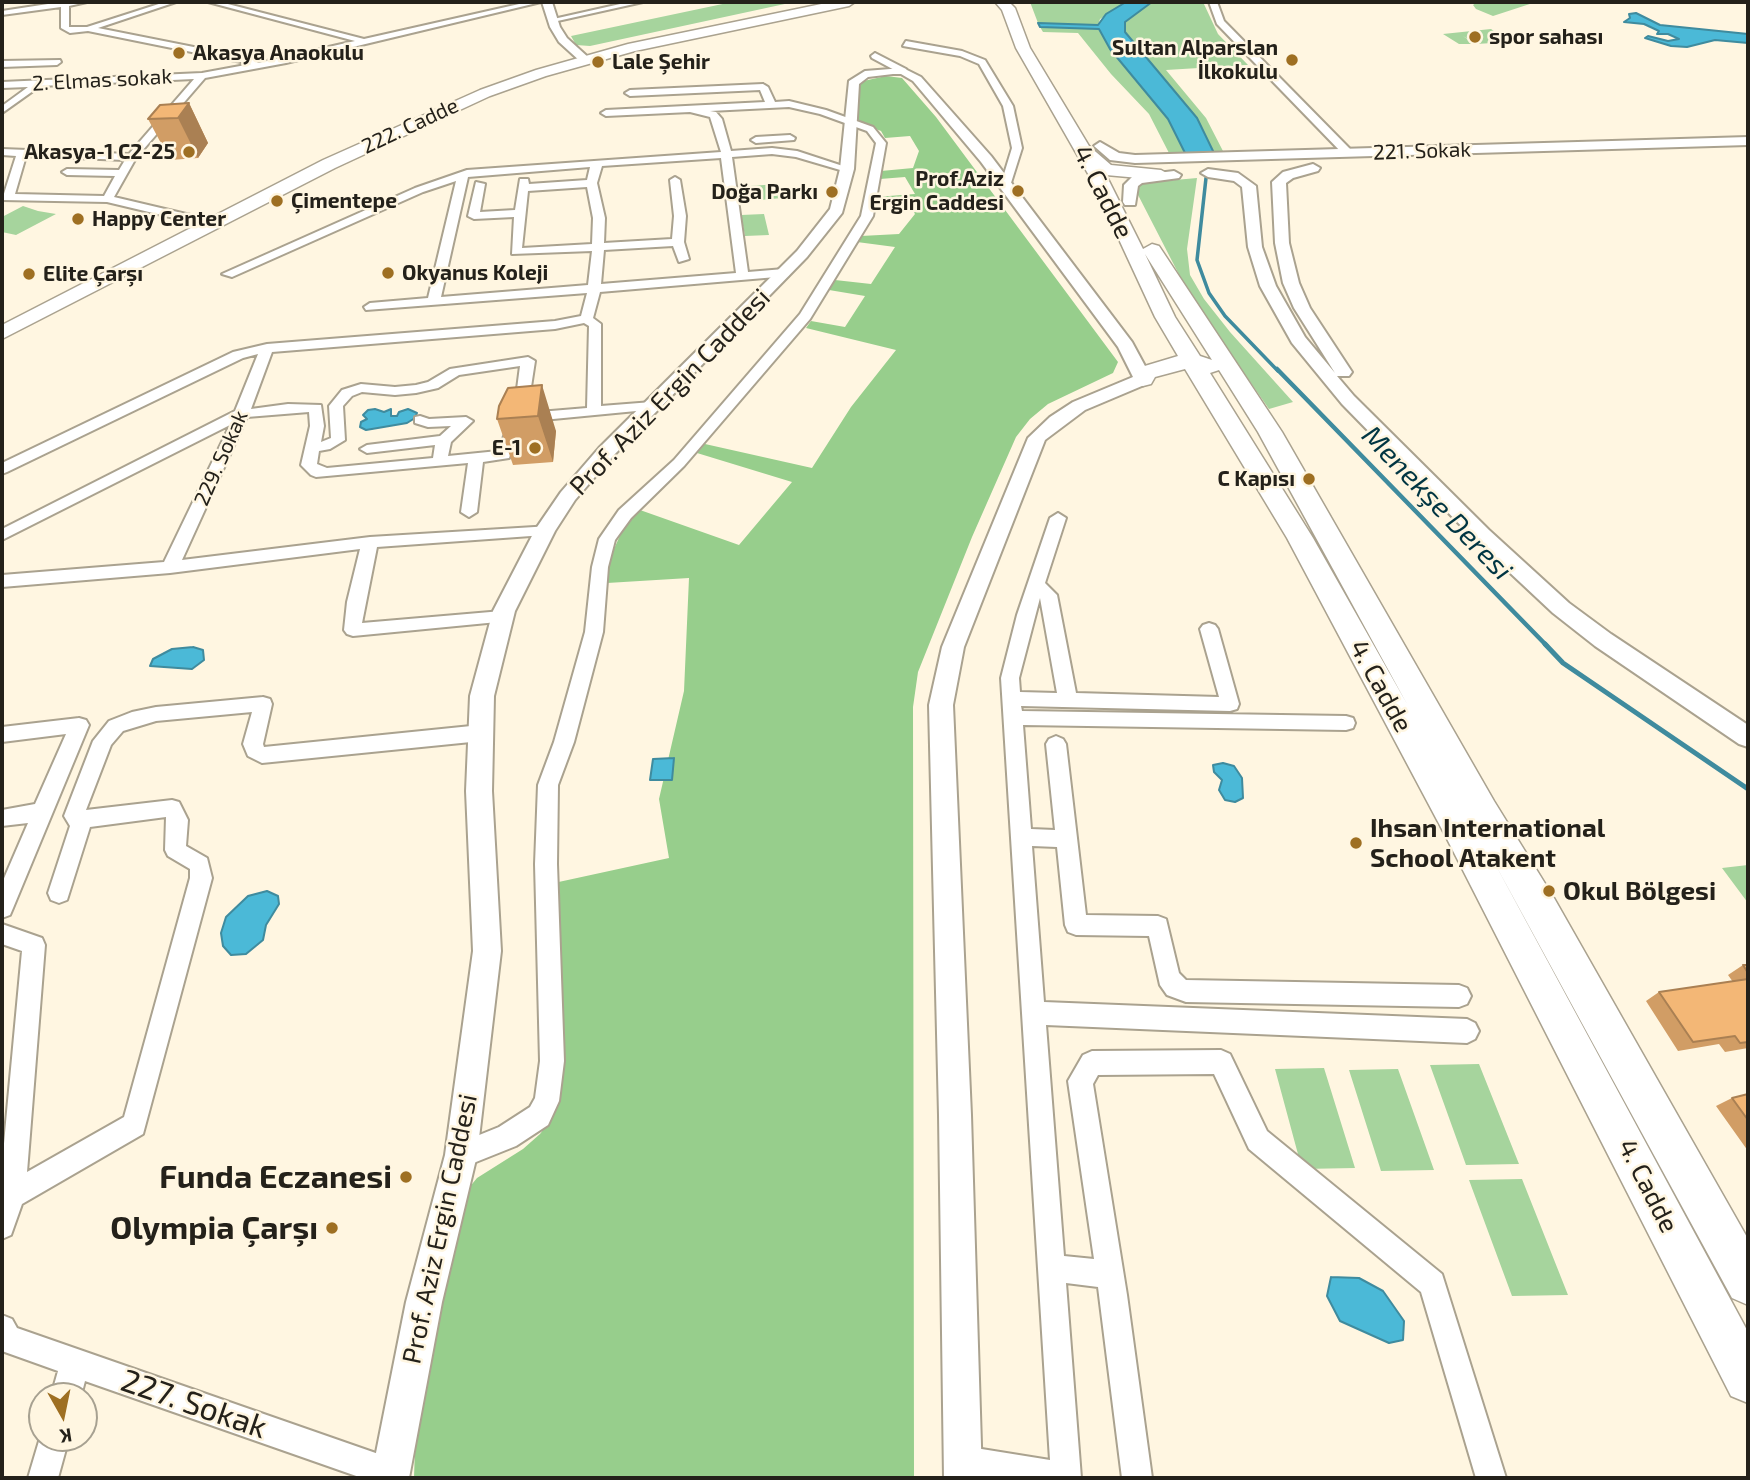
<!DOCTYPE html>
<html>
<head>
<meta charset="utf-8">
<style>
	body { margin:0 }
	#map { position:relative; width:1750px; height:1480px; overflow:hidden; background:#fff6e1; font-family:"Exo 2",sans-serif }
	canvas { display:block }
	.frame { position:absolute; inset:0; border:4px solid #24211a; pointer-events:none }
	.north { position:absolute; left:28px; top:1382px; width:70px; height:70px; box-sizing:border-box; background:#fff6e1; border:2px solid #a7a191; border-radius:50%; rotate:171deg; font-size:19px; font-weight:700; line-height:28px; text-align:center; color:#24211a }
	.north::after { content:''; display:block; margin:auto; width:24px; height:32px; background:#9e6f22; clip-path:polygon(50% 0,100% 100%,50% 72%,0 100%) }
</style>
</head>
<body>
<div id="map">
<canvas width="1750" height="1480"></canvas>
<div class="frame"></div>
<div class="north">K</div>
</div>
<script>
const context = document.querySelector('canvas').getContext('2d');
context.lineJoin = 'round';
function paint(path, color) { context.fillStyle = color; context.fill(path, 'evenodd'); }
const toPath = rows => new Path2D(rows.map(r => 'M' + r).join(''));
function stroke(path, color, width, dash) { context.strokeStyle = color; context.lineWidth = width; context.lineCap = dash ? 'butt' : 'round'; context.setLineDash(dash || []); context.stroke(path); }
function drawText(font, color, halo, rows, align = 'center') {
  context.font = font + ' "Exo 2",sans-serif'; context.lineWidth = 5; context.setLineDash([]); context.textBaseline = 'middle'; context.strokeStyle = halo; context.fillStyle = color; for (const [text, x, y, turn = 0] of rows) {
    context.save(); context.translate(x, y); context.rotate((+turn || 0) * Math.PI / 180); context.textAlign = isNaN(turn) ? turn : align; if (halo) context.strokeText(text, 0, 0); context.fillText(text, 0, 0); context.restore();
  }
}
const green = toPath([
	[732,2,794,2,590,46,576,45,571,36],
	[1030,2,1126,2,1100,19,1098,25,1079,26,1038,23],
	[1152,2,1203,2,1218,34,1248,65,1166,70,1206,118,1224,153,1214,153,1197,118,1125,32,1125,22],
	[1477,2,1490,3,1536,2,1493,16,1476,9,1473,5],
	[1040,27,1099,29,1110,49,1168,119,1185,153,1169,153,1149,114,1111,74,1078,33,1043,32],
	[1491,29,1510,42,1476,44,1463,36,1474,44,1459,44,1443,34],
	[1197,178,1187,249,1190,275,1204,299,1230,332,1293,402,1269,409,1190,296,1136,191,1142,183],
	[778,184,782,198,739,202,736,187],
	[23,206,38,211,56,214,16,235,2,232,2,217],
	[764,214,769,235,745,236,741,215],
	[1748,865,1748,903,1722,868],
	[1479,1064,1519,1164,1466,1165,1430,1065],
	[1324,1068,1355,1168,1302,1169,1275,1069],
	[1398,1069,1434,1170,1381,1171,1349,1070],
	[1522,1179,1568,1295,1512,1296,1469,1180]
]);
const forest = toPath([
	[886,76,902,78,936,117,1118,362,1113,373,1048,404,1030,419,1016,437,972,537,918,672,913,707,914,1478,414,1478,415,1448,431,1345,468,1189,477,1178,523,1149,540,1134,552,1118,559,1098,562,1076,554,883,669,858,659,799,684,691,689,578,607,583,610,558,622,531,640,510,739,545,792,482,697,453,705,444,812,468,851,407,896,350,806,328,811,321,845,327,865,296,829,290,835,280,871,284,895,247,857,242,861,236,899,234,915,214,907,200,875,203,876,197,915,194,905,177,880,179,881,171,913,168,919,151,910,136,885,138,881,131,863,124,857,118,859,82]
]);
const water = toPath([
	[1126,2,1152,2,1125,22,1125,32,1197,118,1214,153,1185,153,1168,119,1110,49,1099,29,1040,27,1038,23,1098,25,1106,14,1126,2],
	[1636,13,1660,25,1748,34,1748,43,1715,40,1687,47,1671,46,1645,38,1648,36,1668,41,1679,39,1668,34,1657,34,1659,31,1644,24,1624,22,1630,18,1629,14,1636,13],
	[375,409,384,412,391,409,391,416,397,416,399,412,408,409,417,413,415,418,407,423,366,430,360,427,361,422,367,419,363,415,368,410,375,409],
	[193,647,203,650,204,660,192,669,150,666,153,659,172,649,193,647],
	[674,758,672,780,650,780,653,759,674,758],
	[1223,763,1234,766,1242,778,1243,798,1235,802,1225,800,1219,790,1222,780,1214,772,1213,765,1223,763],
	[267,891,278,896,279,904,266,925,263,940,246,954,231,955,223,946,221,933,226,917,248,896,267,891],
	[1331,1277,1359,1278,1383,1291,1404,1321,1403,1340,1389,1343,1340,1321,1327,1296,1331,1277]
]);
const streamFar2 = toPath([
	[1206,178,1197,260,1209,293,1225,316,1278,371]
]);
const streamFar1 = toPath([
	[1277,369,1547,646]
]);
const stream = toPath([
	[1545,644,1563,663,1748,789]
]);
const minor = toPath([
	[87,2,69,6,69,27,87,27,165,2,176,2,98,28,254,59,258,63,355,41,208,2,220,2,364,39,528,2,541,2,286,63,205,78,136,158,114,197,199,217,212,229,206,232,191,222,107,202,2,200,16,156,2,155,2,149,129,154,194,79,40,86,2,113,2,106,28,87,2,88,2,82,202,73,251,64,88,31,70,33,61,28,61,7,2,15,2,11,61,2,87,2],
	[26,156,125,160,119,170,67,169,62,172,67,175,115,176,104,196,15,194,26,156],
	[629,2,643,2,553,22,549,20,629,2],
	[1209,2,1217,2,1224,21,1352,151,1352,155,1344,155,1217,24,1209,2],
	[906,41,962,51,985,60,1013,106,1022,148,1010,186,1001,184,1012,148,1003,106,979,64,960,56,903,46,906,41],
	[875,53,906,69,907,71,900,73,872,58,871,56,875,53],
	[60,60,61,62,57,65,2,67,2,61,60,60],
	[763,84,768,87,775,102,789,101,826,110,873,127,886,143,873,216,810,319,684,466,631,518,615,540,608,567,603,632,574,742,558,785,557,864,564,1061,559,1101,548,1125,516,1146,461,1168,452,1164,448,1155,452,1146,499,1127,530,1107,535,1098,540,1061,535,864,538,785,554,742,585,632,592,567,599,539,619,510,674,460,800,314,861,216,876,143,867,131,820,114,789,107,710,111,716,112,722,119,731,151,772,148,797,151,852,169,847,172,796,157,772,154,732,157,748,272,784,269,790,273,788,276,600,292,593,318,601,324,601,406,652,402,659,406,657,409,522,422,509,458,483,462,477,512,469,517,461,512,468,463,316,477,311,475,301,465,310,426,309,412,247,417,182,560,370,537,551,526,553,530,545,535,377,547,362,623,502,611,511,617,508,621,353,636,347,634,344,630,347,602,360,549,170,573,2,587,2,575,164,562,230,425,2,540,2,529,235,411,258,354,243,358,7,472,2,474,2,463,233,352,267,344,555,321,581,316,587,293,366,310,364,307,370,303,428,298,456,181,423,192,232,277,222,274,415,188,467,170,721,152,710,117,690,112,606,116,601,113,606,110,765,102,760,90,630,96,625,93,630,90,763,84],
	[721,158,736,273,601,284,604,250,673,246,679,262,689,259,684,242,686,216,680,180,675,177,670,180,674,216,672,239,604,243,605,218,597,183,602,166,721,158],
	[590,167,587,180,529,184,528,179,520,179,515,210,480,212,485,184,476,182,468,216,474,219,514,217,512,254,592,251,588,285,441,297,468,177,590,167],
	[587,187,593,218,592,244,522,248,528,191,587,187],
	[584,323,589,326,587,408,527,413,535,361,528,357,450,369,428,382,416,385,395,387,361,384,342,390,329,406,331,438,321,442,324,426,321,405,288,404,251,409,272,352,555,329,584,323],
	[520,366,513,420,509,424,498,451,448,456,451,442,473,421,466,417,429,419,420,416,415,417,415,423,428,427,451,426,440,436,367,445,360,449,367,453,435,445,433,458,327,468,317,464,319,451,330,449,345,440,343,406,352,396,362,392,395,395,416,393,438,388,459,375,520,366],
	[790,135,795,138,794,140,756,143,751,140,756,137,790,135],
	[1058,513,1066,518,1045,583,1057,595,1076,693,1219,697,1200,629,1203,625,1209,623,1215,625,1218,629,1239,704,1237,709,1230,711,1021,706,1022,711,1346,716,1353,718,1355,723,1353,728,1346,730,1023,725,1031,829,1055,830,1046,744,1049,739,1056,736,1063,739,1066,744,1086,915,1158,916,1166,919,1179,973,1186,980,1459,985,1467,988,1471,996,1467,1004,1459,1007,1186,1002,1167,995,1160,985,1149,936,1076,935,1068,932,1065,925,1057,847,1032,846,1044,1002,1467,1019,1475,1023,1479,1031,1475,1039,1467,1043,1046,1025,1064,1256,1094,1259,1068,1081,1083,1055,1092,1051,1221,1050,1230,1054,1267,1131,1442,1274,1506,1478,1476,1478,1421,1292,1249,1149,1214,1074,1098,1075,1093,1084,1127,1295,1152,1478,1122,1478,1098,1287,1066,1283,1081,1478,976,1478,952,1472,948,1461,952,1450,963,1446,1050,1460,1001,678,1017,615,1050,518,1058,513],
	[1040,598,1057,693,1020,692,1019,678,1040,598],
	[263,697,270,699,272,704,263,744,264,747,481,725,488,728,491,733,488,738,481,741,262,763,248,756,243,744,252,712,156,721,123,731,111,745,86,810,172,800,179,802,188,820,186,846,207,858,212,878,143,1134,22,1204,11,1235,2,1239,2,1165,22,951,2,944,2,924,42,938,45,945,27,1172,124,1117,190,878,190,869,168,856,165,850,166,817,90,827,67,900,59,903,51,900,48,893,70,826,64,816,93,741,109,721,132,712,156,707,263,697],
	[79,718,86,720,89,725,13,908,10,915,2,918,2,883,28,823,2,826,2,810,35,804,66,734,2,742,2,727,79,718],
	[2,1315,12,1319,17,1328,390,1458,401,1462,405,1473,403,1478,362,1478,85,1381,81,1396,51,1396,58,1371,2,1351,2,1315],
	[42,1431,42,1438,69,1438,58,1478,28,1478,42,1431]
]);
const tertiary = toPath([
	[542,2,552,2,560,27,567,38,589,58,589,62,581,62,559,42,550,27,542,2],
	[903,68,921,77,991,156,1132,342,1152,379,1149,383,1085,410,1045,440,964,647,953,705,971,1115,982,1478,944,1478,939,1115,929,705,942,647,1028,438,1050,417,1073,402,1133,377,1118,347,981,162,913,81,901,74,893,74,868,77,859,84,854,169,842,213,807,257,613,456,575,500,555,531,515,611,494,696,492,791,501,951,477,1155,442,1302,409,1478,371,1478,406,1302,445,1155,473,951,466,791,470,696,493,611,535,530,561,492,599,448,797,251,830,209,840,169,849,81,865,71,903,68],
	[1748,137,1748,145,1135,163,1110,160,1094,146,1100,142,1119,153,1135,155,1748,137],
	[1313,164,1320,168,1318,171,1293,178,1286,183,1289,243,1299,283,1310,308,1352,372,1349,376,1337,376,1354,396,1489,530,1569,603,1611,634,1748,725,1748,747,1739,744,1595,646,1553,613,1475,540,1342,404,1292,343,1260,286,1248,247,1242,187,1234,181,1208,177,1201,173,1208,169,1238,173,1256,186,1262,247,1276,286,1305,337,1335,373,1294,308,1283,283,1275,243,1272,182,1283,172,1313,164],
	[1174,171,1181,175,1179,178,1142,183,1138,186,1135,205,1125,205,1123,202,1124,185,1133,176,1174,171]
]);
const primary = toPath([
	[831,2,855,2,849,6,635,51,546,76,490,96,335,168,2,339,2,325,323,160,480,90,536,70,628,44,831,2],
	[995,2,1009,2,1015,8,1030,48,1089,146,1111,165,1161,170,1170,175,1161,180,1106,175,1143,249,1152,244,1159,246,1282,432,1494,801,1554,898,1748,1239,1748,1305,1732,1298,1494,862,1748,1332,1748,1403,1731,1396,1445,835,1287,538,1185,369,1155,377,1151,384,1143,386,1135,384,1132,379,1138,368,1178,356,1155,317,1091,179,1016,48,1002,10,995,2],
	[1145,254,1212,360,1200,356,1175,317,1145,254],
	[1219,370,1258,432,1407,704,1313,538,1210,373,1219,370]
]);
const wall = toPath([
	[189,103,208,143,198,158,170,160,148,119],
	[508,388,556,431,553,462,513,465,497,419],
	[1743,965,1748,965,1748,1048,1725,1052,1719,1044,1678,1051,1646,1001,1659,992,1733,982,1728,975],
	[1748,1094,1748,1151,1716,1106,1732,1098]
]);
const shadedWall = toPath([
	[189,103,208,143,198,158,178,118],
	[542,385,556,431,553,462,538,416]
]);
const building = toPath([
	[189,103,178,118,148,119,160,105,189,103],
	[542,385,538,416,497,419,499,406,508,388,542,385],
	[1743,965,1748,965,1748,973,1743,965],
	[1748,979,1748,1042,1740,1043,1735,1036,1693,1042,1659,992,1748,979],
	[1748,1094,1748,1120,1732,1098,1748,1094]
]);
const markers = [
	[1475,37,7,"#9e6f22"],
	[179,53,7,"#9e6f22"],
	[1292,60,7,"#9e6f22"],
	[598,62,7,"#9e6f22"],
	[189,152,7,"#9e6f22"],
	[1018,191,7,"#9e6f22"],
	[832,192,7,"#9e6f22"],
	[277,201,7,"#9e6f22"],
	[78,219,7,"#9e6f22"],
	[388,273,7,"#9e6f22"],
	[29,274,7,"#9e6f22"],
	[535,448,7,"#9e6f22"],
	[1309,479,7,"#9e6f22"],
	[1356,843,7,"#9e6f22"],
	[1549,891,7,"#9e6f22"],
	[406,1177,7,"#9e6f22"],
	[332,1228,7,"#9e6f22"]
];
const farPoinames = [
	["spor sahası",1489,37],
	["Sultan Alparslan",1278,48,"right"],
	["İlkokulu",1278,72,"right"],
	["Akasya Anaokulu",193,53],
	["Lale Şehir",612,62],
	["Akasya-1 C2-25",175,152,"right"],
	["Prof.Aziz",1004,179,"right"],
	["Ergin Caddesi",1004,203,"right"],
	["Doğa Parkı",818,192,"right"],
	["Çimentepe",291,201],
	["Happy Center",92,219],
	["Okyanus Koleji",402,273],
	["Elite Çarşı",43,274],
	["E-1",521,448,"right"],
	["C Kapısı",1295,479,"right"]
];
const farStreetnames = [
	["2. Elmas sokak",102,80,-3],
	["222. Cadde",410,126,-25],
	["221. Sokak",1422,151,-2],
	["229. Sokak",221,458,-66]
];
const streetNames = [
	["4. Cadde",1103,192,63],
	["Prof. Aziz Ergin Caddesi",670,392,-46],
	["4. Cadde",1381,686,61],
	["4. Cadde",1648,1186,63],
	["Prof. Aziz Ergin Caddesi",440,1229,-78]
];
const poiNames = [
	["Ihsan International",1370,828],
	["School Atakent",1370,858],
	["Okul Bölgesi",1563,891]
];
const waterNames = [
	["Menekşe Deresi",1437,503,46]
];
const nearPoinames = [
	["Funda Eczanesi",392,1177],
	["Olympia Çarşı",318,1228]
];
const nearStreetnames = [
	["227. Sokak",194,1404,19]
];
paint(green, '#a6d49d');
paint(forest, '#97ce8c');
paint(water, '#4bb9d7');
stroke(water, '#3f8b9e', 2);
stroke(streamFar2, '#3f8b9e', 3.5);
stroke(streamFar1, '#3f8b9e', 4.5);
stroke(stream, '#3f8b9e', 5);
stroke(minor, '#aaa28f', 4);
stroke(tertiary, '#aaa28f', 4);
stroke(primary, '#aaa28f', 3);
paint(minor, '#fff');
paint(tertiary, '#fff');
paint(primary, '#fff');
paint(wall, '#d19d65');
paint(shadedWall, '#aa8053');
paint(building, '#f3b776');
stroke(building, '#aa8053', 2);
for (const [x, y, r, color] of markers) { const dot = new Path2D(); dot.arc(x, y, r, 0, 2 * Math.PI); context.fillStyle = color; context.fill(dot); stroke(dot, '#fff6e1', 2.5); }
drawText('bold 21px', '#24211a', '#fff6e1', farPoinames, 'left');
drawText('21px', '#24211a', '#fff6e1', farStreetnames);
drawText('26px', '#24211a', '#fff6e1', streetNames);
drawText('bold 26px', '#24211a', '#fff6e1', poiNames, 'left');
drawText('italic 28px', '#003542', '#fff6e1', waterNames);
drawText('bold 32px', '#24211a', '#fff6e1', nearPoinames, 'right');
drawText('32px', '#24211a', '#fff6e1', nearStreetnames);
</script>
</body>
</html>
